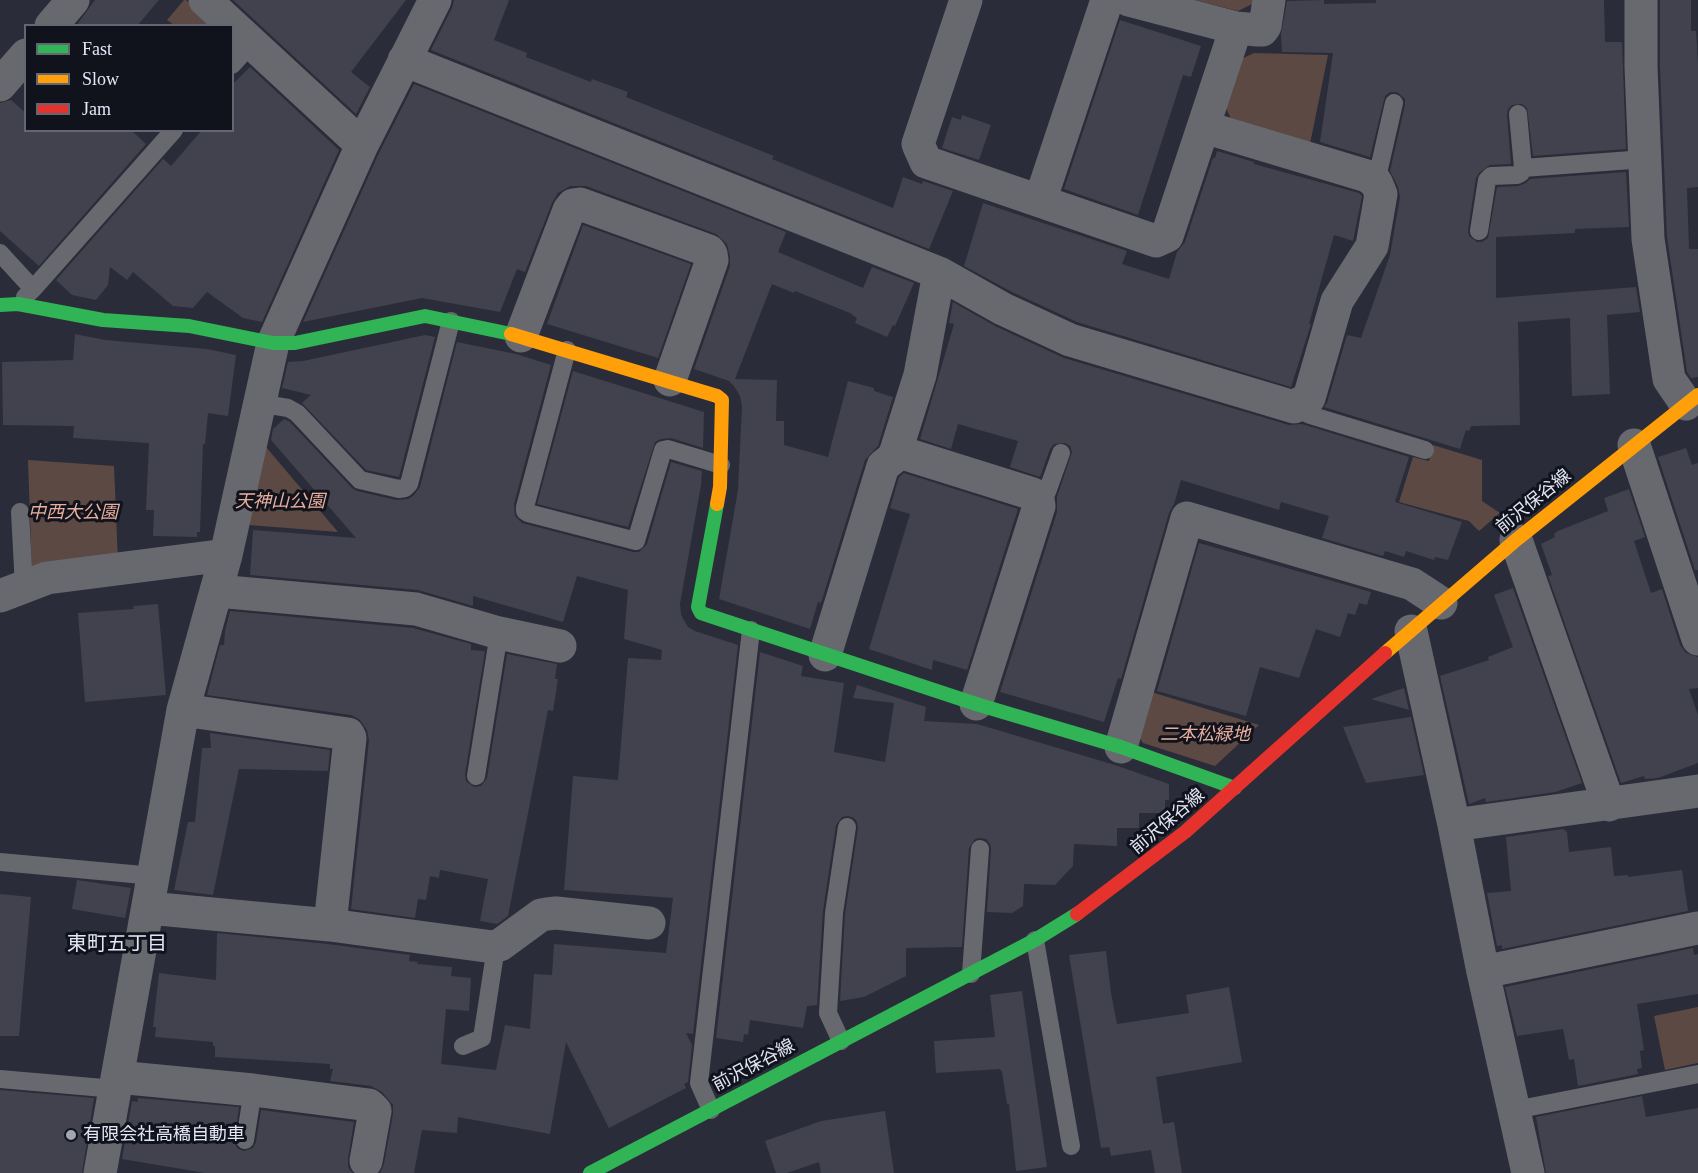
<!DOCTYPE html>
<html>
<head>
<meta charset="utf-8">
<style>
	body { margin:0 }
	#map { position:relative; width:1698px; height:1173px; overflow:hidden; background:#2a2c39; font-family:"Times New Roman",serif }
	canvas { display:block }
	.legend { position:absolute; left:24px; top:24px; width:210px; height:108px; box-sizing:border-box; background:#10121c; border:2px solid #646773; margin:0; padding:8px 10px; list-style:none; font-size:18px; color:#e3e6f6 }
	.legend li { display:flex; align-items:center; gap:12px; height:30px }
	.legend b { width:30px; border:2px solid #646773 }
</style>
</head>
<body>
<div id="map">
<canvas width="1698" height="1173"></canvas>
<ul class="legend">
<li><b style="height:8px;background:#30b455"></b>Fast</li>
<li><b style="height:8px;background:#ff9f0a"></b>Slow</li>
<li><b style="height:8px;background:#e5322d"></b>Jam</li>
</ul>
</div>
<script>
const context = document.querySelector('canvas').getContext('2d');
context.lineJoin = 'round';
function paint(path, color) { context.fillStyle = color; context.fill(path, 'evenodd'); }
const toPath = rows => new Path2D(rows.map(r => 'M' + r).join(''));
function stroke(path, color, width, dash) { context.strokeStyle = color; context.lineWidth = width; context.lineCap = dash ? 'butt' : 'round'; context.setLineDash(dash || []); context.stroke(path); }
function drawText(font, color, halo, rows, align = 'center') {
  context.font = font + ' "Times New Roman","Noto Sans JP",serif'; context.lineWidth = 6; context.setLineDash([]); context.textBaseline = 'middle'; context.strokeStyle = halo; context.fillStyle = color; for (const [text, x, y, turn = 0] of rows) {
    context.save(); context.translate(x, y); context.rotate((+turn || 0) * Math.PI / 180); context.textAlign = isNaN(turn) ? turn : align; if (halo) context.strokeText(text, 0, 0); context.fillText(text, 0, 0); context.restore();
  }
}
const green = toPath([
	[184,0,186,0,216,25,174,25,167,20],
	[1194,0,1252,0,1252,4,1238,11],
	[1254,53,1328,55,1310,144,1232,121,1226,108,1241,59],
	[1433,445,1482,460,1482,501,1500,513,1479,531,1469,521,1399,502,1413,457,1429,461],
	[266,447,338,532,249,525],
	[28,460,114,466,118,561,32,575],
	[1148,691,1259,725,1215,766,1143,743,1136,732],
	[1698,1007,1698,1063,1665,1070,1654,1016]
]);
const building = toPath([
	[95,0,159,0,137,26,76,26],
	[233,0,406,0,351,72,370,87,356,114],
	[454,0,509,0,494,40,527,53,526,57,591,82,592,79,628,92,626,97,774,156,772,159,893,208,903,177,922,184,923,181,953,191,929,249,431,50,452,8],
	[1324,0,1324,4,1376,3,1376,0,1604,0,1605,42,1622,42,1626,149,1533,156,1527,108,1522,104,1512,105,1508,109,1507,115,1511,164,1490,165,1479,173,1476,178,1468,230,1469,236,1477,242,1482,242,1488,238,1497,187,1518,186,1526,183,1530,179,1626,172,1629,227,1575,229,1575,233,1496,237,1496,298,1636,287,1640,312,1607,315,1610,394,1572,396,1570,318,1518,322,1520,425,1471,426,1469,431,1466,430,1460,449,1324,407,1327,403,1347,335,1361,338,1390,255,1400,197,1398,187,1390,171,1405,105,1405,99,1397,92,1390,92,1385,96,1370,157,1320,142,1333,53,1282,52,1281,34,1287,1],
	[1660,0,1691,0,1691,31,1696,31,1698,63,1698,187,1687,188,1689,249,1698,249,1698,377,1691,378,1687,372,1667,237,1660,67],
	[1120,20,1201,46,1191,77,1183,75,1138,215,1064,189],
	[250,67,339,150,262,322,243,318,207,292,193,308,173,306,133,272,127,280,110,267,108,285,96,300,72,295,56,280,163,159,171,166,202,130,232,130,232,85],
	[414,84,786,232,778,252,863,288,872,267,914,283,895,326,893,325,887,337,855,323,857,318,850,313,795,291,794,293,772,284,735,379,777,380,776,421,784,421,784,445,828,457,848,381,874,388,874,391,893,397,878,446,865,460,821,603,818,602,810,629,719,599,738,490,742,406,740,396,734,386,729,381,694,369,730,266,730,257,727,244,716,234,586,186,570,186,558,193,552,203,525,272,517,269,500,312,422,298,303,322,379,153],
	[11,100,26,113,26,130,131,130,146,144,39,266,0,231,0,103],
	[962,115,991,125,979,160,942,148,952,117,961,120],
	[1217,151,1254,162,1254,164,1359,193,1362,196,1353,241,1334,235,1309,324,1311,324,1291,387,1077,322,1012,292,964,266,983,203,1127,251,1122,264,1169,279,1177,252,1185,242,1213,158,1215,158],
	[583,225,691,264,658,358,547,324],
	[953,302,995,326,1064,358,1289,425,1302,424,1409,457,1395,502,1462,522,1448,560,1435,557,1434,560,1406,551,1404,557,1385,551,1383,556,1322,538,1329,516,1281,502,1279,510,1181,480,1174,504,1169,513,1121,679,1118,678,1104,722,1000,692,1057,512,1057,497,1072,452,1070,446,1065,443,1054,444,1050,449,1040,477,1010,467,1018,441,958,424,951,449,920,439,954,324,949,323],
	[75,334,105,340,207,349,236,355,228,416,208,413,205,444,203,444,200,532,197,532,197,537,153,536,154,510,146,510,149,443,73,438,74,426,3,425,2,362,73,360],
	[425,335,435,337,399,477,366,470,302,403,311,395,282,388,288,362,303,361],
	[457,342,516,354,551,365,514,504,515,516,522,523,633,552,639,552,647,544,671,462,702,471,701,485,680,604,681,615,688,627,695,631,738,645,693,1034,686,1033,692,1045,688,1082,684,1084,686,1088,609,1128,566,1042,550,1134,458,1117,457,1133,422,1130,414,1173,380,1173,384,1164,393,1114,393,1105,382,1092,371,1086,330,1081,333,1069,330,1069,330,1064,215,1057,215,1046,213,1046,213,1042,155,1037,156,1027,153,1027,159,973,216,980,217,933,328,944,410,955,409,961,418,962,417,964,452,967,451,976,471,978,469,1011,446,1009,441,1064,496,1070,505,1025,530,1029,534,974,552,975,554,944,666,953,673,898,564,890,573,776,618,780,628,658,661,660,662,650,624,639,628,590,577,576,563,622,473,596,473,606,418,590,250,575,253,530,356,538,271,440,273,429,284,419,290,422,352,488,357,491,396,500,408,499,413,496,420,487],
	[573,371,704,412,703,448,671,438,661,439,655,442,628,527,537,504],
	[1686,448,1692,465,1698,463,1698,570,1695,570,1658,457],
	[904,473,1018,509,967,670,933,660,932,670,869,649,910,514,890,508,899,477],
	[1629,489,1645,537,1634,541,1651,593,1662,589,1680,645,1686,653,1698,657,1698,688,1689,689,1698,715,1698,763,1658,778,1645,779,1644,776,1621,783,1548,576,1552,575,1541,544,1555,537,1554,534,1558,531,1608,511,1604,498],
	[1199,543,1371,592,1367,605,1359,603,1355,615,1348,613,1340,637,1316,629,1299,678,1260,667,1246,716,1157,691],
	[1513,588,1582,783,1555,792,1486,802,1485,798,1469,804,1440,676,1489,660,1488,657,1513,647,1494,595],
	[158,604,166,695,85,702,78,613,134,609,133,606],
	[230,611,413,628,471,644,471,650,485,651,465,774,466,781,474,787,481,786,487,778,507,654,557,664,555,679,558,679,553,711,548,710,508,916,497,924,480,921,488,879,440,870,439,878,430,876,426,900,418,899,415,918,351,909,369,740,367,730,359,719,351,715,207,695,220,645,224,645,225,631],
	[760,652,803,666,801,676,844,683,834,752,885,762,894,703,853,698,857,685,926,707,924,721,977,724,1115,765,1169,784,1169,800,1165,800,1165,813,1139,813,1139,828,1117,828,1117,846,1074,844,1073,866,1055,885,1024,884,1023,906,1012,913,987,912,991,849,990,844,986,839,980,838,975,839,969,848,962,947,906,948,906,976,864,997,840,1001,845,914,858,828,857,822,854,818,848,816,842,817,836,825,823,911,817,1005,807,1006,803,1028,750,1020,748,1035,744,1034,743,1042,716,1038],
	[1404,688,1409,710,1371,699],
	[1411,717,1424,775,1366,783,1343,727],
	[210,733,330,750,328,771,239,769,213,895,174,890,188,822,195,822,202,748,211,748],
	[1563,829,1567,832,1569,852,1611,847,1614,876,1628,875,1628,877,1682,870,1688,911,1502,949,1502,945,1497,946,1487,893,1511,891,1506,837],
	[77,880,131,888,125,918,72,909],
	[0,894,31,897,19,1036,0,1036],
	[1693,948,1694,955,1698,954,1698,994,1637,1004,1644,1050,1640,1051,1642,1068,1637,1069,1638,1074,1578,1086,1574,1059,1569,1060,1563,1029,1517,1036,1505,987],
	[1106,951,1111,993,1117,1024,1189,1013,1186,995,1229,987,1242,1062,1156,1077,1163,1124,1174,1122,1182,1173,1155,1173,1151,1150,1111,1156,1109,1147,1101,1148,1069,955],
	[1022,991,1047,1167,1016,1171,1009,1104,1007,1104,1002,1072,1000,1069,936,1073,934,1041,995,1037,990,995],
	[0,1090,94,1098,82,1173,0,1173],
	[1642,1096,1646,1117,1698,1108,1698,1173,1546,1173,1536,1117],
	[138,1098,239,1107,234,1143,238,1149,244,1151,253,1148,256,1142,261,1110,354,1122,348,1158,348,1167,352,1173,205,1173,122,1159,132,1101,138,1102],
	[885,1111,894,1173,821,1173,819,1162,787,1173,776,1173,765,1141,821,1121]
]);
const lane = toPath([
	[232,65,252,43],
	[1518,114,1523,168,1645,159],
	[1376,182,1394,103],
	[1479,231,1487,180,1491,176,1517,175,1521,173,1523,168],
	[0,253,33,289,25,297],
	[33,289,174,130],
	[567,350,525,507,525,511,528,513,636,541,663,450,668,449,721,465],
	[258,403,288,408,297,413,360,480,399,489,405,488,409,484,451,321],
	[1294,407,1310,415,1425,450],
	[1038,499,1047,492,1061,453],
	[20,512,24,587],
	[476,776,499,633],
	[0,862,154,876],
	[1035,940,1071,1146],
	[971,974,980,849],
	[841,1041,828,1013,834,913,847,827],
	[463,1046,482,1038,496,947],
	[0,1079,115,1089],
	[711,1110,699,1083,751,630],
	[1515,1110,1698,1074],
	[245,1140,253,1090]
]);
const street = toPath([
	[205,0,362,145],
	[966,0,918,144,926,162,1156,241,1167,236,1236,28],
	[1129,0,1236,28,1258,30,1262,30,1265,26,1269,0],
	[1641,0,1641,67,1648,239,1669,379,1686,404],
	[51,26,73,0],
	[404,60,939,273,1003,309,1070,340,1294,407,1309,398,1337,301,1372,246,1381,194,1376,182,1367,176,1204,127],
	[0,85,26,55],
	[1040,201,1107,0],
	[521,336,569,210,573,205,580,204,709,251,711,254,712,260,670,380],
	[1634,445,1698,639],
	[896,451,920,375,939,273],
	[1516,540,1609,805],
	[217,591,416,609,499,633,560,646],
	[0,596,47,578,226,555],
	[1411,631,1454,825,1483,972,1528,1173],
	[825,655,883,466,893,458,896,451,1033,494,1038,499,1039,506,976,704],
	[183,710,348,734,350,738,330,925],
	[1121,747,1187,518,1412,584,1441,603],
	[1454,825,1698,791],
	[148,908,330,925,493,947,500,945,541,915,547,914,556,913,649,923],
	[1483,972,1698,928],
	[117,1077,253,1090,369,1105,375,1111,366,1161],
	[100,1173,183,710,226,555,273,343,362,145,435,0]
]);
const fast = toPath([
	[0,305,18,304,103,320,189,326,273,343,295,343,425,316,511,334],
	[717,504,698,607,701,613,976,704,1121,747,1235,788],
	[590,1173,1035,940,1077,914]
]);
const slow = toPath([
	[511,334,717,396,722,400,720,487,717,504],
	[1385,653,1516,540,1698,395]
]);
const jam = toPath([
	[1077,914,1185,832,1385,653]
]);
const markers = [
	[71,1135,6,"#a2a5b4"]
];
const parkNames = [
	["天神山公園",280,502],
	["中西大公園",73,513],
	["二本松緑地",1205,735]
];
const streetNames = [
	["前沢保谷線",1534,502,-39],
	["前沢保谷線",1168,822,-40],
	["前沢保谷線",754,1066,-28]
];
const poiNames = [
	["有限会社高橋自動車",83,1135]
];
const neighbourhoodNames = [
	["東町五丁目",117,945]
];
paint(green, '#5c4944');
paint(building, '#41424d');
stroke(lane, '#68696f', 18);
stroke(street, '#68696f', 33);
stroke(fast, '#30b455', 14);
stroke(slow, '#ff9f0a', 14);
stroke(jam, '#e5322d', 14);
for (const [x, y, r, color] of markers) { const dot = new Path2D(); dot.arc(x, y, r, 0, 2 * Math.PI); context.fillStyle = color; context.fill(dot); stroke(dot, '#10121c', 2); }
drawText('italic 18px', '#e8af9d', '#10121c', parkNames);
drawText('18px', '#e3e6f6', '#10121c', streetNames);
drawText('18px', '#e3e6f6', '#10121c', poiNames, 'left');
drawText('20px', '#e3e6f6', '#10121c', neighbourhoodNames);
</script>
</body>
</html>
